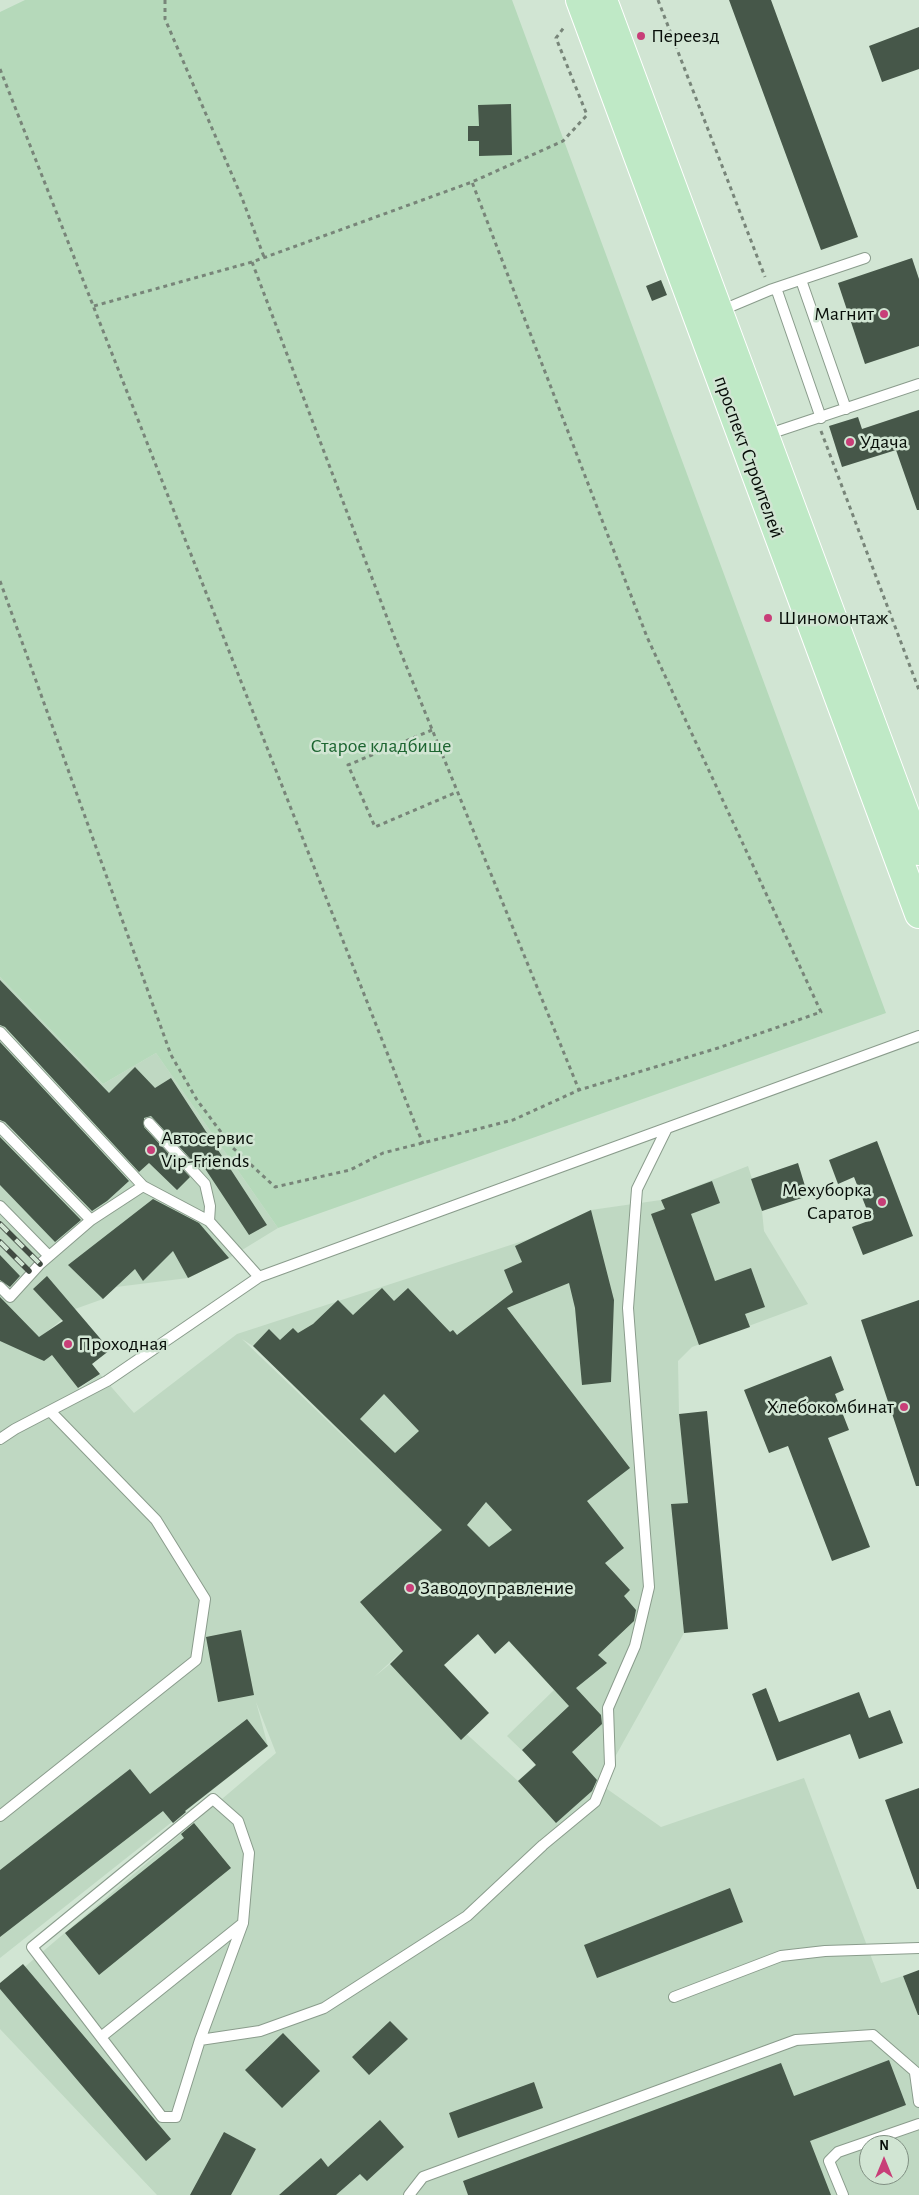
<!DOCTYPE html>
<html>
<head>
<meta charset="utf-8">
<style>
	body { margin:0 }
	#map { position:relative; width:919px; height:2195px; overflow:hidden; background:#d1e5d3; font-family:"Alegreya Sans",sans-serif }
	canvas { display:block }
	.north { position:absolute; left:859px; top:2135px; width:50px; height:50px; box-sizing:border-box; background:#d1e5d3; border:1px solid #808f82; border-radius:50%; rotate:0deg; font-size:14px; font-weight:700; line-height:20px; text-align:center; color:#070d08 }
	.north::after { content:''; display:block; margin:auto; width:18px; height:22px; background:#c83e78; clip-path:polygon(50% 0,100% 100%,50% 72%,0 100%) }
</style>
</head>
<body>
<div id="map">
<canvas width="919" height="2195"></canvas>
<div class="north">N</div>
</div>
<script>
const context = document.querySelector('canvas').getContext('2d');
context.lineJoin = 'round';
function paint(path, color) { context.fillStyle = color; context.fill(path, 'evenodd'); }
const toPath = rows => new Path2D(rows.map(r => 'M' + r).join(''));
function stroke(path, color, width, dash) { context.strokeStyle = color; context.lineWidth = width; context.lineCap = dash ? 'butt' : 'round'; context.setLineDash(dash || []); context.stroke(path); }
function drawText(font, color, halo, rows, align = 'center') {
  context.font = font + ' "Alegreya Sans",sans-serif'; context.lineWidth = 5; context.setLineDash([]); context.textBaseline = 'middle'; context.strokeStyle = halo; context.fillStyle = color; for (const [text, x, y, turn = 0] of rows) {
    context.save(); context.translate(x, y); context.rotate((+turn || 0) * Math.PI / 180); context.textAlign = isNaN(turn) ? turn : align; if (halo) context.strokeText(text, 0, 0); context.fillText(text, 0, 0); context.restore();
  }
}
const built = toPath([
	[0,977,103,1084,156,1053,278,1228,229,1258,188,1278,116,1287,103,1299,75,1309,29,1346,43,1361,52,1355,79,1389,100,1374,134,1413,237,1334,529,1239,591,1210,661,1200,748,1166,762,1211,764,1231,808,1304,692,1347,678,1361,679,1414,688,1503,671,1505,684,1633,600,1784,661,1827,804,1778,881,1983,903,1976,919,2017,919,2195,157,2195,0,2029,0,1988,276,1753,256,1702,268,1746,0,1958],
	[242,1339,253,1346,387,1478],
	[465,1594,554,1690,507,1736,536,1764,518,1781,390,1664,374,1677],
	[869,2145,899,2145,899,2175,869,2175]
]);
const green = toPath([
	[25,0,512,0,886,1013,278,1228,156,1053,103,1084,0,977,0,12]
]);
const building = toPath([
	[729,0,771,0,858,237,821,250],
	[919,27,919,69,882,82,869,46],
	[511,104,512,155,479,156,479,141,468,141,468,126,479,126,478,105],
	[912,258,919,279,919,346,865,364,838,283],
	[661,280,667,295,652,301,646,286],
	[919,410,919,510,917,510,896,450,842,467,829,426,858,417,862,429],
	[0,980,109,1093,135,1067,155,1088,171,1078,267,1225,249,1235,202,1164,199,1168,151,1116,144,1118,144,1127,190,1177,177,1190,149,1163,139,1172,5,1027,0,1025],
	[0,1042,129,1181,107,1201,92,1211,5,1122,0,1120],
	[0,1137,81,1220,55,1242,0,1185],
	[877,1141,913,1236,863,1255,852,1227,871,1220,854,1177,838,1184,829,1160],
	[798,1163,808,1196,762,1211,751,1179],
	[712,1181,720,1203,691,1214,715,1281,751,1268,765,1307,745,1314,750,1327,699,1345,651,1214,665,1209,661,1200],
	[153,1199,199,1223,229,1258,188,1278,173,1251,143,1281,135,1269,103,1299,68,1265],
	[591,1210,614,1300,611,1382,582,1385,575,1308,569,1283,507,1308,630,1468,587,1501,624,1548,605,1563,630,1590,624,1596,636,1610,634,1621,598,1655,607,1663,576,1688,601,1715,602,1724,572,1752,597,1780,592,1791,556,1823,518,1781,536,1765,522,1750,569,1706,509,1641,495,1654,478,1634,444,1665,489,1713,461,1740,390,1664,403,1651,360,1602,442,1530,253,1346,269,1329,280,1340,293,1328,298,1333,313,1324,338,1300,353,1315,382,1288,394,1301,408,1288,450,1332,453,1330,457,1335,513,1292,504,1270,522,1262,515,1246],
	[384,1394,419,1431,395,1453,360,1419],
	[486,1502,512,1530,489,1547,467,1525],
	[0,1255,20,1276,10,1287,0,1280],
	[47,1276,110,1350,92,1364,100,1374,78,1388,52,1355,44,1361,0,1341,0,1297,39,1337,63,1321,33,1289],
	[919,1300,919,1486,916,1486,861,1320],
	[831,1356,844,1390,835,1394,849,1430,828,1438,870,1547,832,1561,788,1446,769,1453,744,1390],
	[707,1411,728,1629,684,1633,671,1504,688,1503,679,1414],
	[241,1630,254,1695,218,1702,206,1637],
	[766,1688,779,1722,859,1692,869,1718,890,1710,903,1743,859,1759,850,1734,777,1761,752,1694],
	[247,1719,268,1746,185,1811,186,1812,173,1823,163,1811,0,1937,0,1870,130,1769,150,1794],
	[919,1788,919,1889,917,1889,885,1800],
	[194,1823,231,1868,99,1975,65,1933,184,1838,181,1834],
	[730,1888,743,1922,597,1978,584,1945],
	[23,1964,171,2139,146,2161,0,1989,0,1983],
	[919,1970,919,2015,918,2015,903,1976],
	[390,2021,408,2039,369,2075,352,2057],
	[283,2033,320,2071,282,2108,245,2070],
	[889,2060,906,2105,810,2141,831,2195,468,2195,463,2181,781,2063,794,2096],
	[534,2082,543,2108,458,2138,449,2113],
	[380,2120,404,2147,367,2181,360,2174,336,2195,279,2195,321,2158,328,2167],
	[224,2132,256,2149,231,2195,190,2195]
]);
const path = toPath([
	[165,0,165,19,242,198,264,257],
	[658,0,765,277],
	[0,69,423,1144],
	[252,262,394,636,579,1090],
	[94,306,252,262,472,182,563,141,587,115,556,38,565,26],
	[821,431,919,690],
	[0,581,171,1055,197,1100,232,1147,275,1187,350,1170,383,1153,513,1120,579,1090,718,1048,821,1012,647,637,472,182],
	[432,730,348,765,375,827,457,792]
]);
const lane = toPath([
	[801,280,846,409],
	[776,288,821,418],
	[720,311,770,290,865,258],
	[766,435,919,384],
	[0,1032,143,1186,209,1221,259,1277],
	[149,1123,205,1184,210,1206,209,1221],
	[0,1127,91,1220],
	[0,1206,49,1256],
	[0,1287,10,1297,40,1264,91,1220,143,1186],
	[0,1439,15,1429,107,1381,259,1277,919,1036],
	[213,1799,238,1821,249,1853,243,1923,200,2040,176,2117,162,2117,32,1947,213,1799],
	[0,1816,196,1660,205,1599,156,1520,50,1411],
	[674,1997,781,1956,825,1951,919,1948],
	[101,2037,242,1924],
	[200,2040,260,2031,324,2008,467,1916,543,1845,595,1802,610,1765,608,1708,635,1646,649,1587,628,1308,637,1189,667,1128],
	[915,2073,919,2102],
	[409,2195,423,2177,796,2040,873,2035,919,2075],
	[843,2195,829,2161,838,2152,919,2124]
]);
const primary = toPath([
	[580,0,919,914],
	[603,0,919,851]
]);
const rail = toPath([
	[0,1224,40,1264],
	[0,1242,29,1271]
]);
const markers = [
	[641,36,5,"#c83e78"],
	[884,314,5,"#c83e78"],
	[850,442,5,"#c83e78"],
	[768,618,5,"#c83e78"],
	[151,1150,5,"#c83e78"],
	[882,1202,5,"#c83e78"],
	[68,1344,5,"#c83e78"],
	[904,1407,5,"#c83e78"],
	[410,1588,5,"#c83e78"]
];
const poiNames = [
	["Переезд",651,36],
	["Магнит",874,314,"right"],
	["Удача",860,442],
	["Шиномонтаж",778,618],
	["Автосервис",161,1138],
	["Vip-Friends",161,1161],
	["Мехуборка",872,1190,"right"],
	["Саратов",872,1213,"right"],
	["Проходная",78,1344],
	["Хлебокомбинат",894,1407,"right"],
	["Заводоуправление",420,1588]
];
const streetNames = [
	["проспект Строителей",749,457,70]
];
const parkNames = [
	["Старое кладбище",381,746]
];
paint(built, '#bfd8c2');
paint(green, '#b5d9ba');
paint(building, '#465749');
stroke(lane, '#8a9c8c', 12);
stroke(primary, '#fff', 30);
stroke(path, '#788579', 3, [4, 4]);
stroke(lane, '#fff', 10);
stroke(primary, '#bfe9c6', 28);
stroke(rail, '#414b42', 5.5);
stroke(rail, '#d1e5d3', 4, [11]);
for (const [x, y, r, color] of markers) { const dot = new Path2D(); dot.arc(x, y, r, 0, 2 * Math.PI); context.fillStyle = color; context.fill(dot); stroke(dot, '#d1e5d3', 2); }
drawText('20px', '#070d08', '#d1e5d3', poiNames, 'left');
drawText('20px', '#070d08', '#d1e5d3', streetNames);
drawText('20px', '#1d6531', '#d1e5d3', parkNames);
</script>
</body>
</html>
